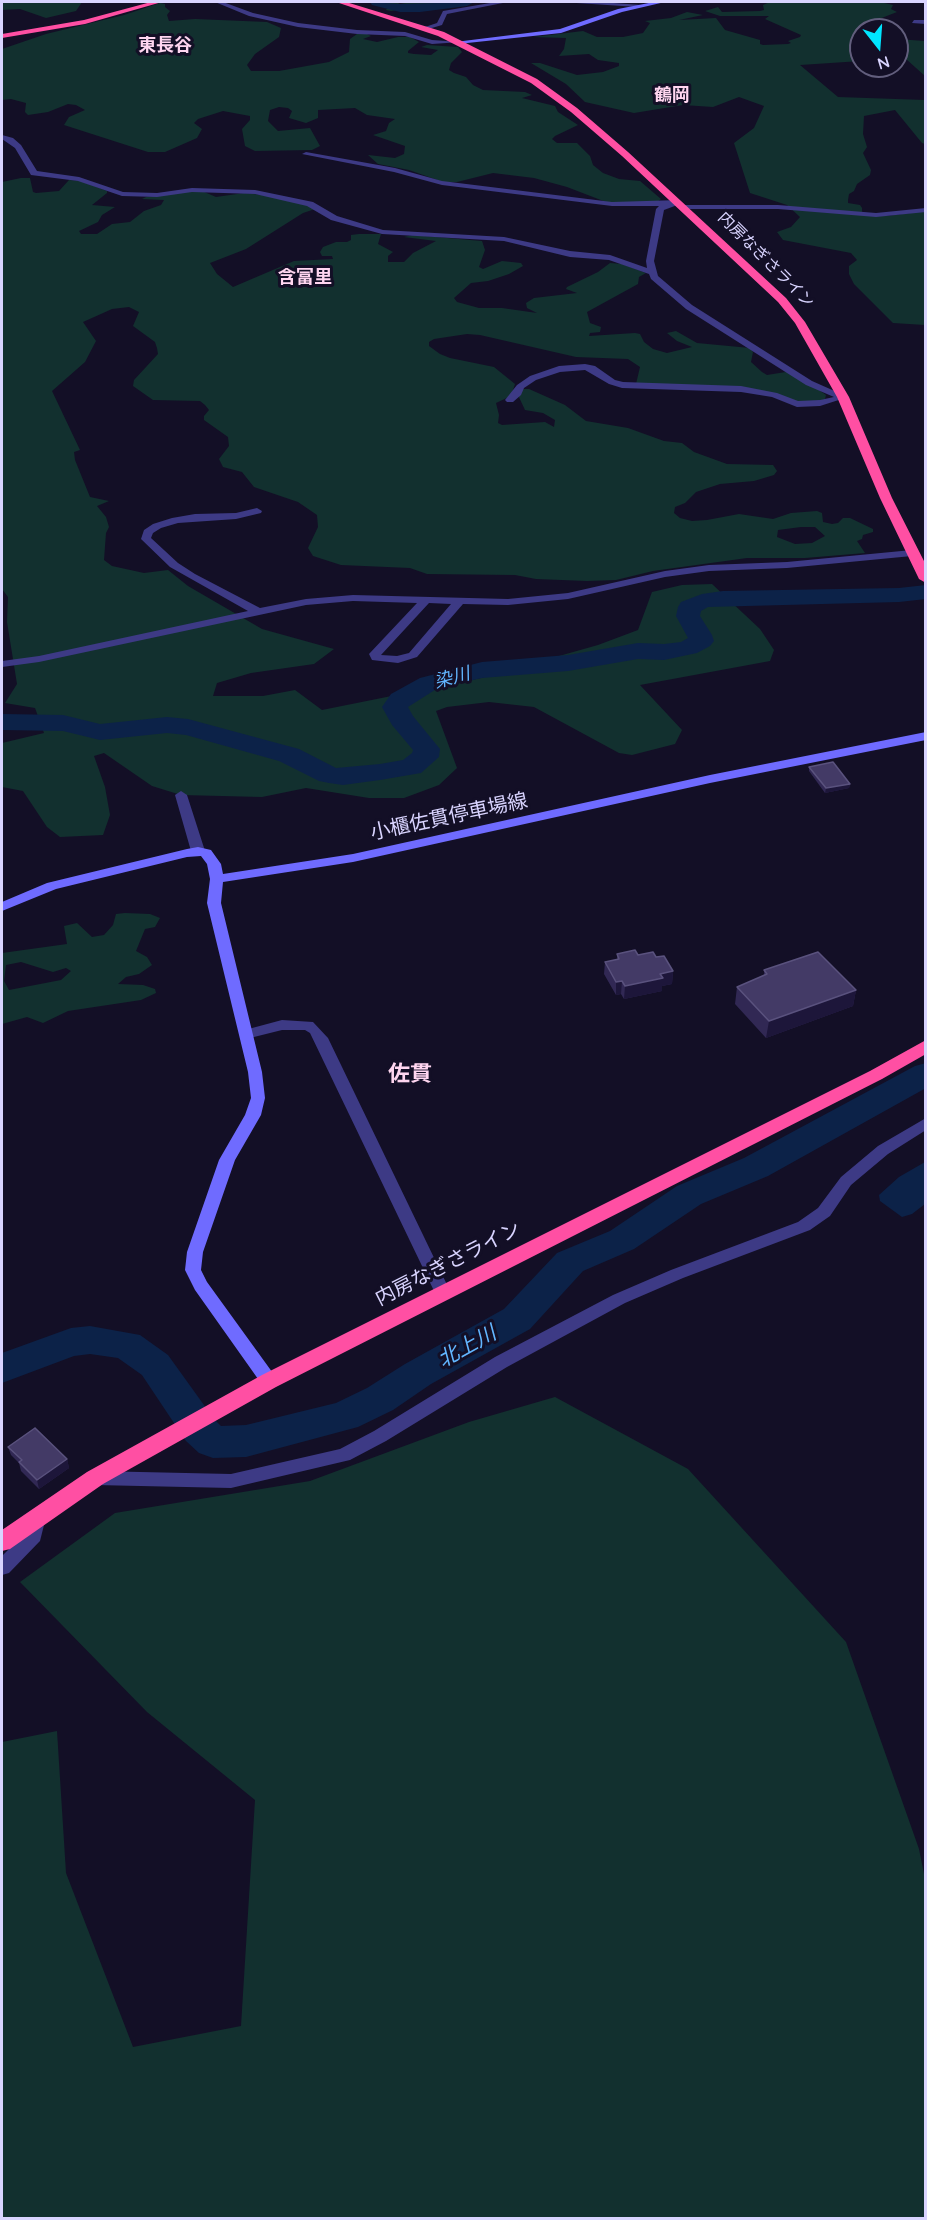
<!DOCTYPE html>
<html>
<head>
<meta charset="utf-8">
<style>
	body { margin:0 }
	#map { position:relative; width:927px; height:2220px; overflow:hidden; background:#130f26; font-family:Quicksand,sans-serif }
	canvas { display:block }
	.frame { position:absolute; inset:0; border:3px solid #d9d4ff; pointer-events:none }
	.north { position:absolute; left:849px; top:18px; width:60px; height:60px; box-sizing:border-box; background:#130f26; border:2px solid #625e7d; border-radius:50%; rotate:163deg; font-size:16px; font-weight:700; line-height:24px; text-align:center; color:#d9d4ff }
	.north::after { content:''; display:block; margin:auto; width:21px; height:27px; background:#00e5ff; clip-path:polygon(50% 0,100% 100%,50% 72%,0 100%) }
</style>
</head>
<body>
<div id="map">
<canvas width="927" height="2220"></canvas>
<div class="frame"></div>
<div class="north">N</div>
</div>
<script>
const context = document.querySelector('canvas').getContext('2d');
context.lineJoin = 'round';
function paint(path, color) { context.fillStyle = color; context.fill(path, 'evenodd'); }
const toPath = rows => new Path2D(rows.map(r => 'M' + r).join(''));
function stroke(path, color, width, dash) { context.strokeStyle = color; context.lineWidth = width; context.lineCap = dash ? 'butt' : 'round'; context.setLineDash(dash || []); context.stroke(path); }
function drawText(font, color, halo, rows, align = 'center') {
  context.font = font + ' Quicksand,"Noto Sans JP",sans-serif'; context.lineWidth = 6; context.setLineDash([]); context.textBaseline = 'middle'; context.strokeStyle = halo; context.fillStyle = color; for (const [text, x, y, turn = 0] of rows) {
    context.save(); context.translate(x, y); context.rotate((+turn || 0) * Math.PI / 180); context.textAlign = isNaN(turn) ? turn : align; if (halo) context.strokeText(text, 0, 0); context.fillText(text, 0, 0); context.restore();
  }
}
const green = toPath([
	[2,2,82,2,76,11,46,18,20,9,2,10],
	[376,2,396,2,400,4,412,2,476,2,465,5,447,4,391,11,386,10,389,6],
	[770,2,880,2,893,5,891,9,897,12,874,21,874,28,861,30,861,61,800,65,838,97,925,100,925,144,922,143,895,110,864,116,863,134,867,147,863,153,871,170,870,175,857,184,854,191,849,194,848,200,848,203,860,205,862,208,862,214,887,216,925,211,925,325,893,323,854,284,849,274,849,266,857,260,851,253,783,240,777,232,791,227,800,217,787,205,750,193,734,143,754,128,764,106,739,97,713,107,683,105,634,113,585,102,566,84,531,63,540,63,577,75,603,72,619,66,619,63,598,60,589,54,559,56,564,49,566,38,533,37,583,31,597,37,623,37,643,33,650,23,645,21,671,18,687,12,703,15,679,20,716,18,725,30,760,40,760,44,763,45,788,44,791,43,788,41,800,37,801,35,765,19,769,16,720,16,705,11,718,7,722,12,760,11,764,10,763,5],
	[160,3,165,4,165,7,170,11,167,15,169,21,195,19,267,22,281,28,279,37,255,54,247,65,251,71,279,71,329,62,349,52,350,39,357,34,367,34,371,36,363,39,377,42,398,37,410,37,419,42,408,51,408,53,414,54,431,55,438,50,421,47,427,45,458,47,462,52,451,63,449,70,454,73,466,77,473,85,483,90,525,92,532,95,522,98,555,106,558,112,578,125,555,136,552,139,557,143,577,143,590,156,593,165,603,173,619,179,640,181,661,199,657,202,606,202,567,187,534,178,493,173,457,182,443,182,409,170,378,164,368,155,395,158,404,154,405,146,373,135,386,131,389,123,395,119,367,115,355,108,318,110,318,118,306,123,289,118,292,111,288,108,279,107,270,110,268,121,278,131,310,128,320,146,312,150,255,151,245,146,242,129,250,120,250,116,223,111,198,119,194,123,202,129,197,138,165,152,148,152,64,125,69,117,85,110,76,105,68,104,48,112,28,115,25,112,26,103,11,99,2,100,2,49,46,34,124,15],
	[897,39,925,41,925,76,906,59,897,60],
	[21,178,30,178,33,192,36,193,59,191,69,180,81,181,107,191,107,193,92,205,115,207,102,215,98,222,79,231,81,234,97,234,112,224,130,222,144,211,161,205,164,200,142,199,146,197,187,191,202,191,216,197,244,193,263,195,308,205,315,209,303,213,246,249,210,263,217,274,233,287,294,261,333,259,332,256,322,256,320,252,323,247,336,242,347,242,351,240,351,235,359,234,381,234,378,244,393,252,388,256,388,262,404,262,413,253,436,241,404,237,413,235,482,241,485,250,479,267,483,269,502,261,521,263,523,266,509,274,488,281,471,283,454,298,457,302,479,308,502,308,537,313,527,308,526,303,534,298,577,293,566,289,567,287,598,272,610,263,622,264,646,273,639,277,638,284,587,312,590,323,601,327,600,332,590,333,589,336,635,333,640,334,644,342,653,349,667,353,692,347,677,341,667,333,676,331,697,343,750,348,753,352,751,362,762,372,767,375,792,371,826,395,825,399,806,405,772,394,636,384,640,367,628,359,576,357,480,335,467,334,434,339,429,342,429,346,440,354,450,358,494,367,515,384,511,396,496,403,499,415,498,423,502,425,545,422,554,427,555,420,543,413,525,410,518,395,523,389,529,389,565,405,586,421,628,428,664,441,682,443,694,452,727,464,773,465,777,471,774,475,754,481,720,484,696,492,685,503,675,507,674,513,680,518,692,521,707,520,739,514,773,519,791,513,817,511,822,513,823,522,832,524,838,523,843,518,850,518,873,529,873,532,863,535,862,539,857,541,865,553,805,558,747,558,653,571,616,580,587,581,536,579,515,575,427,574,410,568,341,565,313,556,308,548,318,527,317,515,298,502,254,487,242,472,223,467,219,459,229,446,228,437,204,420,204,416,209,410,205,405,200,401,153,400,133,386,134,380,158,354,157,348,155,342,133,326,139,312,129,307,112,309,83,322,96,341,85,362,52,391,80,450,74,452,75,460,90,497,109,501,97,506,106,517,109,527,106,533,104,560,112,566,144,573,168,570,188,586,262,629,334,649,314,664,251,673,217,683,213,696,263,696,295,690,322,710,481,678,598,645,638,630,652,592,682,585,712,584,760,629,774,650,770,661,640,685,682,730,675,744,632,755,619,753,534,707,489,702,447,707,436,711,457,768,439,785,404,798,369,798,306,788,262,797,181,795,152,786,104,753,94,756,105,787,110,815,103,835,60,837,47,827,23,791,2,787,2,743,44,733,35,708,5,703,17,684,7,622,8,597,2,589,2,182],
	[801,527,815,527,825,536,812,543,795,544,777,537,778,530],
	[125,913,150,914,160,918,155,927,145,929,136,951,147,957,152,965,139,974,126,977,118,984,143,985,155,989,156,993,141,1000,68,1011,43,1023,27,1017,2,1024,2,953,67,944,64,926,77,923,92,937,104,935,113,925,116,914],
	[21,962,53,972,66,968,71,971,61,980,9,990,4,981,6,965],
	[555,1397,688,1469,846,1642,919,1849,925,1879,925,2218,2,2218,2,1742,57,1731,66,1873,133,2047,241,2026,255,1800,147,1712,20,1582,115,1513,310,1481,469,1422]
]);
const water = toPath([
	[925,1162,925,1204,912,1214,902,1217,880,1201,879,1195,899,1177]
]);
const river = toPath([
	[370,2,400,4,474,2,467,6,420,12,400,12,372,5,370,2],
	[926,585,926,599,899,602,708,607,701,611,700,616,712,635,714,641,710,646,697,653,664,660,638,659,568,671,482,678,438,688,408,707,413,716,440,749,439,757,421,773,380,780,343,785,329,783,319,781,279,761,186,735,167,733,100,740,63,731,2,730,2,714,63,715,100,724,167,717,188,719,299,749,336,768,380,764,403,760,412,753,413,750,392,725,382,707,391,694,420,678,482,662,568,655,638,643,664,644,681,642,688,638,676,616,678,607,681,602,702,594,723,591,899,588,926,585],
	[926,1063,926,1088,768,1176,701,1204,634,1249,583,1271,530,1329,431,1384,393,1410,358,1427,246,1457,213,1458,199,1453,186,1441,142,1375,118,1358,90,1354,74,1356,2,1383,2,1353,71,1328,90,1326,140,1335,168,1355,214,1419,221,1426,246,1425,336,1403,367,1388,405,1364,504,1309,557,1253,610,1231,677,1186,744,1158,915,1066,926,1063]
]);
const street = toPath([
	[215,2,223,2,253,13,298,23,357,30,405,32,432,40,461,42,432,44,405,36,357,34,298,27,249,16,215,2],
	[496,2,508,2,447,14,442,25,425,30,422,28,437,23,443,11,496,2],
	[561,2,600,2,641,5,638,7,561,2],
	[914,20,926,20,926,24,912,23,914,20],
	[2,135,13,138,21,145,37,171,79,177,123,192,157,193,192,188,255,190,313,202,337,216,383,230,504,237,570,251,610,255,647,268,646,261,656,209,659,206,612,206,442,185,394,172,302,154,306,152,395,168,442,181,612,202,680,200,680,204,664,210,654,261,658,276,692,305,812,381,848,397,820,406,797,407,772,397,741,392,622,388,609,384,585,370,560,372,536,380,524,388,521,395,513,402,507,402,505,400,517,385,530,376,559,366,585,364,595,366,615,380,623,382,741,386,777,393,798,401,820,400,834,397,806,385,686,309,651,279,649,274,609,260,570,257,504,241,382,234,331,220,307,206,255,194,192,192,157,197,122,196,78,181,31,175,15,148,2,139,2,135],
	[683,205,778,205,876,213,926,208,926,212,876,217,778,209,680,209,680,205,683,205],
	[257,508,262,511,261,513,236,519,178,523,161,528,153,533,151,538,178,563,195,574,260,608,306,599,353,595,508,599,568,593,665,571,709,565,787,562,912,550,917,553,912,556,787,568,709,571,665,577,568,599,508,605,463,604,417,657,398,663,372,660,369,654,417,603,353,601,306,605,39,662,2,667,2,661,39,656,248,611,170,567,141,539,144,530,153,524,172,518,195,514,236,513,257,508],
	[429,603,451,604,409,653,397,656,381,655,429,603],
	[181,791,187,795,205,851,203,854,193,854,191,851,175,795,181,791],
	[282,1020,313,1022,328,1038,451,1293,449,1297,443,1299,437,1297,435,1293,310,1033,305,1030,282,1030,246,1039,239,1034,241,1031,282,1020],
	[926,1118,926,1130,888,1154,851,1185,830,1216,810,1230,683,1278,625,1303,507,1367,386,1441,350,1460,231,1488,95,1485,89,1483,86,1478,89,1473,95,1471,231,1474,340,1449,374,1431,495,1357,613,1295,671,1270,798,1222,818,1208,841,1177,878,1146,926,1118],
	[37,1509,43,1512,46,1517,40,1541,9,1573,2,1575,2,1556,25,1533,31,1512,37,1509]
]);
const secondary = toPath([
	[654,2,665,2,622,12,561,33,458,44,455,42,560,29,618,9,654,2],
	[926,732,926,740,710,783,353,862,223,882,221,903,262,1072,265,1098,261,1115,235,1160,203,1252,201,1270,207,1282,275,1376,278,1381,275,1386,269,1388,263,1386,195,1290,185,1270,187,1252,219,1160,245,1115,251,1098,248,1072,207,903,210,879,207,864,201,856,187,857,56,889,2,911,2,902,47,883,187,849,198,847,211,850,221,864,223,874,353,854,710,775,926,732]
]);
const highway = toPath([
	[151,2,162,2,85,24,2,38,2,34,84,20,151,2],
	[336,2,346,2,444,32,537,79,577,108,628,152,786,298,805,322,849,397,892,498,926,565,926,583,919,579,880,498,837,397,795,323,778,302,622,156,571,112,531,83,438,36,336,2],
	[926,1040,926,1054,882,1079,276,1387,103,1484,10,1549,2,1551,2,1530,87,1472,262,1375,870,1071,926,1040]
]);
const wall = toPath([
	[809,767,850,784,849,788,825,793,809,771],
	[617,954,638,955,656,957,673,971,672,984,662,986,662,991,624,999,621,994,616,995,604,974,605,962,617,959],
	[764,970,856,990,853,1006,766,1038,735,1004,737,987,764,975],
	[8,1447,67,1459,69,1468,39,1489,21,1471,19,1463,11,1455]
]);
const shadedWall = toPath([
	[850,784,849,788,825,793,826,788],
	[673,971,672,984,662,986,662,991,624,999,625,986,660,974],
	[622,981,621,994,616,995,616,982],
	[856,990,853,1006,766,1038,769,1021],
	[67,1459,69,1468,39,1489,37,1480]
]);
const building = toPath([
	[833,762,850,784,826,788,809,767,833,762],
	[635,950,638,955,653,952,656,957,664,956,673,971,660,974,663,978,625,986,622,981,616,982,605,962,619,959,617,954,635,950],
	[818,952,856,990,769,1021,737,987,767,974,764,970,818,952],
	[35,1428,67,1459,37,1480,19,1462,22,1460,8,1447,35,1428]
]);
const farStreetnames = [
	["内房なぎさライン",766,260,45]
];
const farNeighbourhoodnames = [
	["東長谷",165,46],
	["含富里",305,278]
];
const farQuarternames = [
	["鶴岡",672,96]
];
const farWaternames = [
	["染川",452,678,-15]
];
const streetNames = [
	["小櫃佐貫停車場線",449,817,-12],
	["内房なぎさライン",448,1264,-27]
];
const waterNames = [
	["北上川",467,1347,-29]
];
const quarterNames = [
	["佐貫",410,1074]
];
paint(green, '#12302f');
paint(water, '#0c2248');
paint(river, '#0c2248');
paint(street, '#3d3a85');
paint(secondary, '#6f6bff');
paint(highway, '#ff4fa3');
paint(wall, '#312854');
paint(shadedWall, '#1d163a');
paint(building, '#433a66');
stroke(building, '#5a527e', 1.5);
drawText('16px', '#d9d4ff', '#130f26', farStreetnames);
drawText('bold 18px', '#ffd6f0', '#130f26', farNeighbourhoodnames);
drawText('bold 18px', '#ffd6f0', '#130f26', farQuarternames);
drawText('italic 18px', '#62b6ff', '#130f26', farWaternames);
drawText('20px', '#d9d4ff', '#130f26', streetNames);
drawText('italic 21px', '#62b6ff', '#130f26', waterNames);
drawText('bold 22px', '#ffd6f0', '#130f26', quarterNames);
</script>
</body>
</html>
